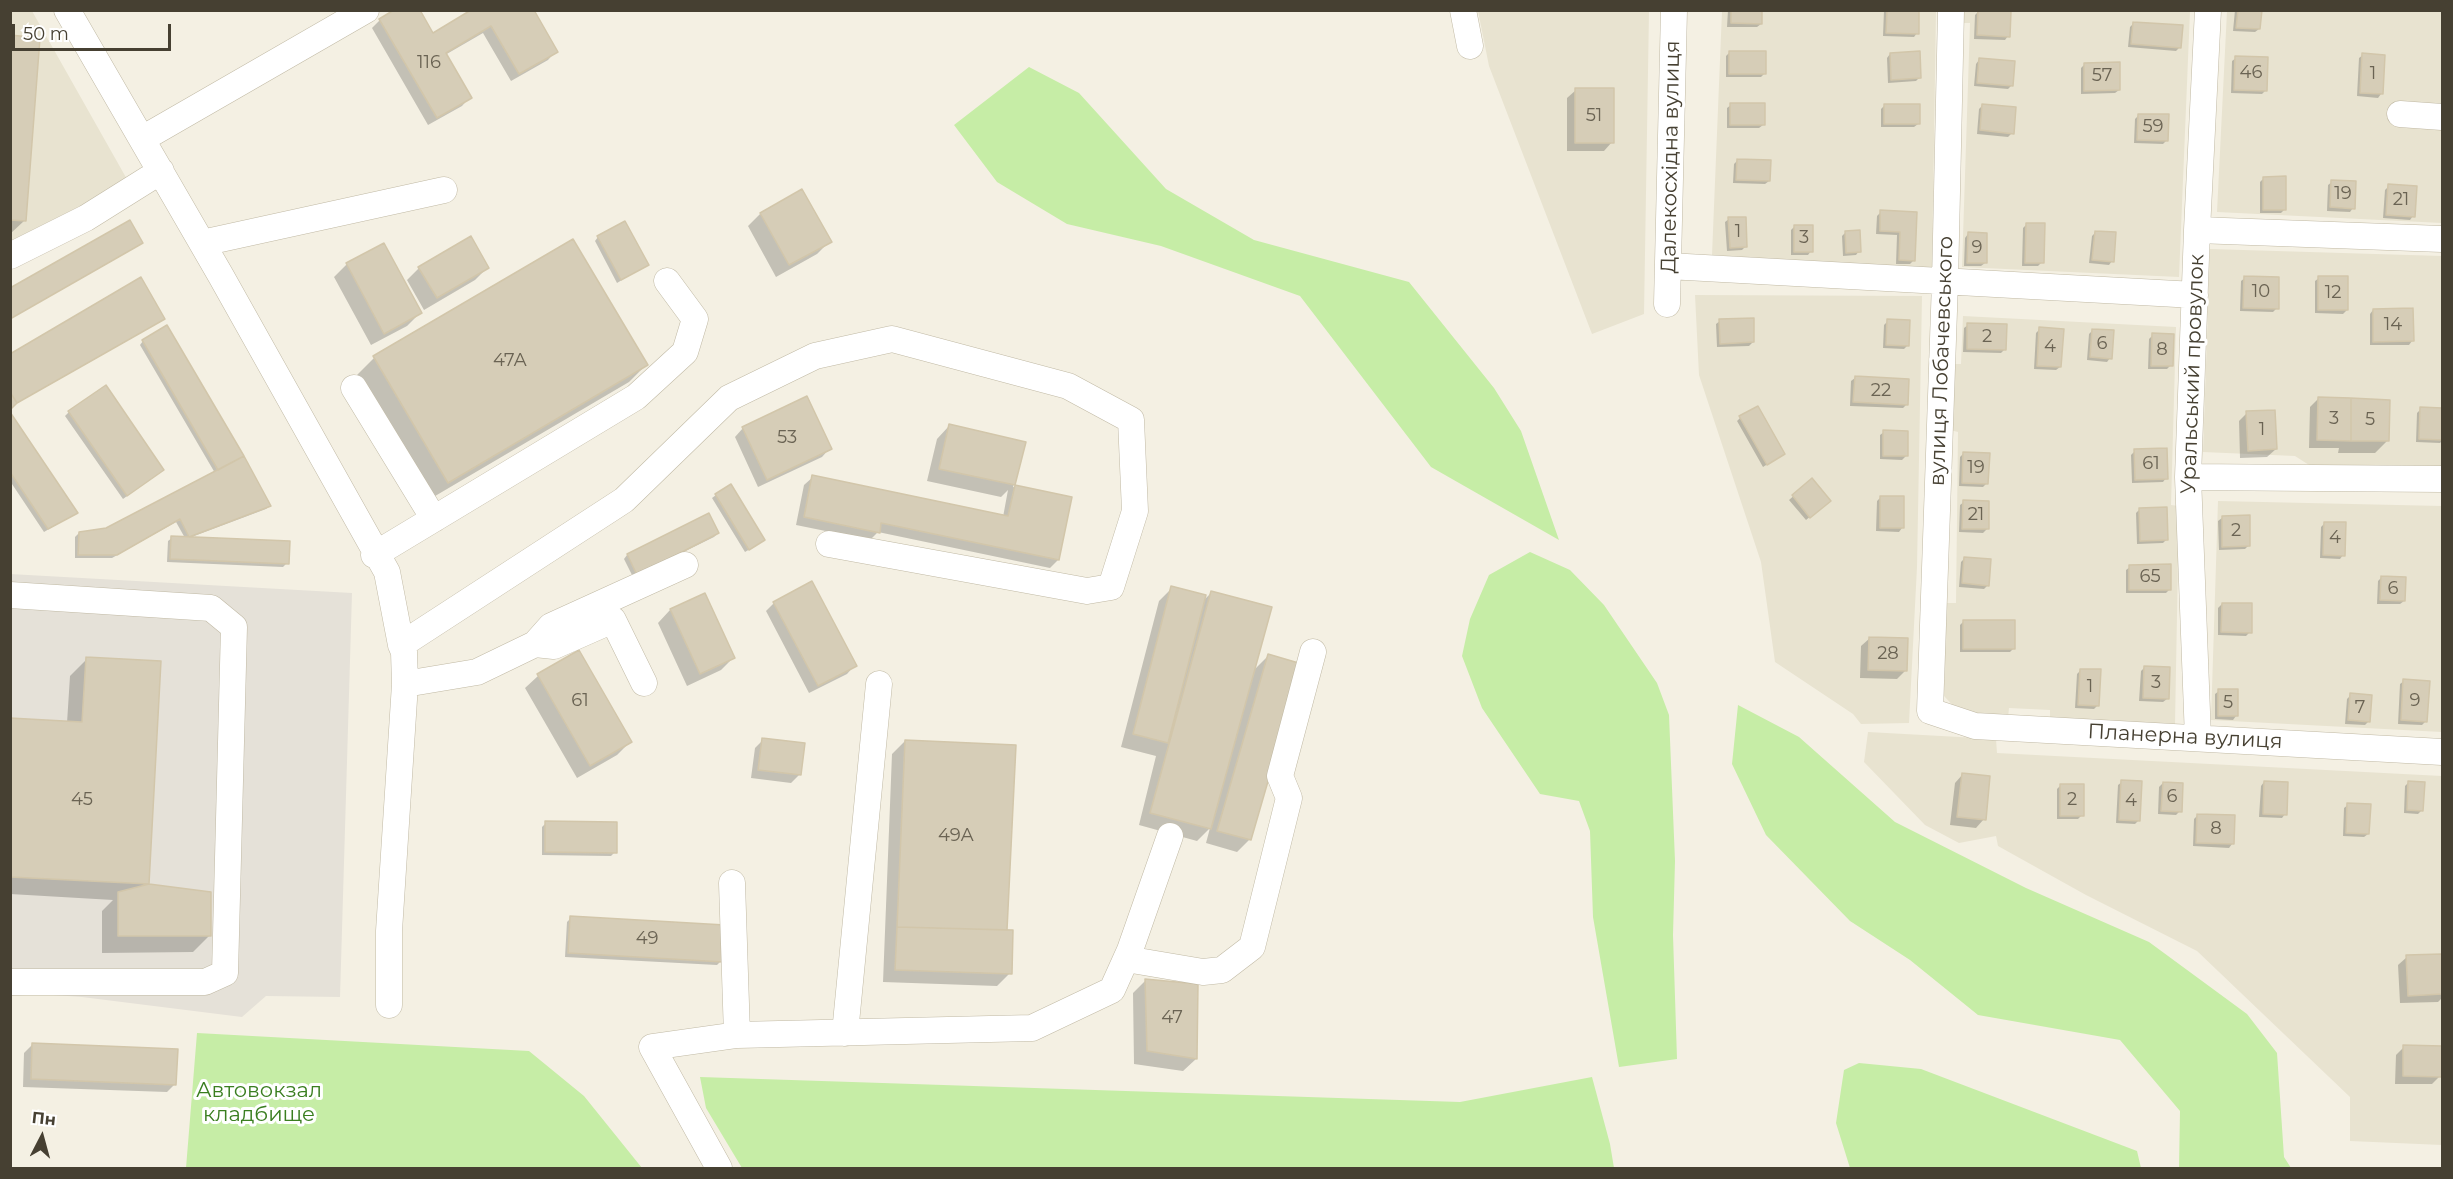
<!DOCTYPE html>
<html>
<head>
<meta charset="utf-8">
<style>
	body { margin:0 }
	#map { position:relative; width:2453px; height:1179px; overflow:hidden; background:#f4f0e3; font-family:Montserrat,sans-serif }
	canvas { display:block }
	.frame { position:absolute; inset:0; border:12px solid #464032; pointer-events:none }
	.north { position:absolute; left:12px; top:1107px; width:60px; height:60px; -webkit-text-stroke:4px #fff; paint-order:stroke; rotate:6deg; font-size:16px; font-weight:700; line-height:24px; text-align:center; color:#464032 }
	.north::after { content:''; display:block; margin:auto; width:21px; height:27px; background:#464032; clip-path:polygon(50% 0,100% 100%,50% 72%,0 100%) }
	.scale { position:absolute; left:12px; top:24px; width:159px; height:27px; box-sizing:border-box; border:3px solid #464032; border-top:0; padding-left:8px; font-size:18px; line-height:21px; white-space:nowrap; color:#464032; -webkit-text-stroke:4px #fff; paint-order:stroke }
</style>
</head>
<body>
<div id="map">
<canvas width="2453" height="1179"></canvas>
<div class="frame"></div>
<div class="north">Пн</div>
<div class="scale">50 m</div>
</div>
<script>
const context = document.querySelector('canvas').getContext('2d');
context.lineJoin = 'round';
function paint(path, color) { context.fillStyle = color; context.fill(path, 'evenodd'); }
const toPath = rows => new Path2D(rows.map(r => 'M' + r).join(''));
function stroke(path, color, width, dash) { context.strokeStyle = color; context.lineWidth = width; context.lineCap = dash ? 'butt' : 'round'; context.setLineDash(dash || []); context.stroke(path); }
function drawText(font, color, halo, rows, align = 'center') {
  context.font = font + ' Montserrat,sans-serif'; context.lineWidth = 6; context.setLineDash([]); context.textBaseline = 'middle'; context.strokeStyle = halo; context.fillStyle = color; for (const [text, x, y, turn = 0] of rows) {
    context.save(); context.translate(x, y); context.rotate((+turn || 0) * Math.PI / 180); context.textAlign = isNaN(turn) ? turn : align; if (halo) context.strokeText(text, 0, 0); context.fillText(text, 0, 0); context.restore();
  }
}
const residential = toPath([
	[11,11,32,11,128,181,11,243],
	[1478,11,1649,11,1644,314,1592,334,1489,66],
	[1722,11,1936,11,1932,269,1712,255],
	[1962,11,2190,11,2179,277,1962,267,1970,23,1962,23],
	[2227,11,2442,11,2442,104,2394,103,2442,123,2442,223,2217,212],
	[2210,249,2442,256,2442,466,2309,465,2295,456,2203,452],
	[1695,295,1922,296,1917,567,1909,723,1861,724,1853,714,1775,662,1761,562,1699,375],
	[1963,316,2176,327,2171,505,2179,506,2175,724,2050,719,2050,710,2009,708,2008,718,1960,713,1944,696,1946,603,1956,603,1958,432,1950,430,1953,364,1961,364],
	[2218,501,2442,506,2442,732,2211,720],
	[1868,732,1996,739,1997,753,2442,776,2442,1145,2350,1141,2350,1097,2197,951,2086,895,1998,846,1996,836,1959,843,1925,825,1864,762]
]);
const industrial = toPath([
	[10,574,352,593,340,997,266,996,242,1017,82,997,39,994,11,996]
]);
const green = toPath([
	[1029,67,1079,93,1166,189,1254,240,1409,282,1494,388,1521,431,1559,540,1431,467,1300,296,1161,246,1067,224,997,182,954,125],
	[1530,552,1570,570,1604,605,1657,683,1669,715,1675,861,1673,935,1677,1059,1619,1067,1593,917,1590,831,1579,801,1540,794,1482,708,1462,656,1470,619,1489,575],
	[1738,705,1799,737,1895,822,2026,888,2149,942,2247,1014,2277,1053,2284,1157,2291,1168,2179,1168,2180,1111,2120,1040,1978,1015,1910,960,1850,921,1766,835,1732,764],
	[197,1033,529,1051,584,1096,642,1168,186,1168],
	[1859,1063,1921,1069,2137,1151,2141,1168,1850,1168,1836,1123,1844,1070],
	[700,1077,1460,1102,1592,1077,1610,1144,1614,1168,742,1168,706,1108]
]);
const shadow = toPath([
	[469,10,532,10,556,51,548,60,511,81,483,33,445,55,470,97,462,106,428,125,372,28,380,20,432,35,470,13],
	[1728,10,1761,10,1761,24,1757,27,1727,27],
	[1884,10,1918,10,1917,33,1914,37,1883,36],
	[2235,10,2260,10,2259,29,2255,32,2233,31],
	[1979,11,2008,36,2005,40,1974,39,1975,15],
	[2134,23,2180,47,2176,51,2128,47,2130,27],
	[10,37,24,221,10,234],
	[1730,52,1765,73,1761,77,1726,77,1726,56],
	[1890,54,1920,77,1916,81,1888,83,1887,58],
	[2363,55,2381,94,2378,98,2357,96,2359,58],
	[2236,58,2266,90,2262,94,2231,93,2232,61],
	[1979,60,2012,85,2008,89,1974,86,1976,64],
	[2085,64,2119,90,2115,93,2081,94,2081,68],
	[1576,90,1612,142,1604,151,1567,151,1567,98],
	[1731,105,1763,125,1759,128,1727,128,1727,108],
	[1885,105,1918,124,1914,127,1881,127,1881,109],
	[1983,105,2012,133,2008,137,1977,134,1979,109],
	[2139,115,2167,140,2163,144,2134,143,2135,119],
	[1738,160,1769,181,1765,184,1733,183,1734,164],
	[2264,178,2285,209,2281,213,2260,213,2260,182],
	[2332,182,2353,208,2350,212,2327,211,2328,185],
	[2389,186,2413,216,2410,220,2383,218,2385,190],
	[1881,212,1916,213,1914,260,1910,264,1896,264,1897,235,1876,234,1877,216],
	[760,214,830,241,817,254,776,277,748,226],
	[1729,219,1746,246,1742,250,1727,251,1725,222],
	[2027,224,2042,262,2038,266,2022,266,2023,228],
	[1795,226,1811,251,1808,255,1791,255,1791,230],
	[1846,232,1859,251,1856,255,1843,256,1842,236],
	[2096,232,2112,261,2109,265,2089,263,2092,236],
	[1968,234,1985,263,1981,266,1964,266,1965,238],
	[598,237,647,265,617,283,595,241],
	[572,241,646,365,629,382,430,499,357,375,374,358],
	[141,243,138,246,10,319,10,290],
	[347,264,420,313,407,326,371,345,334,277],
	[488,267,475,280,424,310,407,280,419,268],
	[2245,278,2277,308,2273,312,2240,311,2241,281],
	[2319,278,2347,310,2343,314,2315,313,2315,281],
	[140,279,163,318,160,322,12,406],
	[2373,310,2412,341,2409,345,2370,345,2370,314],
	[1720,321,1753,342,1749,346,1717,347,1716,324],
	[1888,321,1908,345,1904,349,1883,348,1884,325],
	[1968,325,2005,349,2001,353,1963,352,1964,328],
	[2040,329,2060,367,2056,370,2034,369,2036,333],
	[2093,330,2110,358,2107,362,2087,360,2089,334],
	[2153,335,2171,365,2167,369,2148,369,2149,339],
	[143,341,270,506,266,509,189,538,287,563,283,567,167,562,168,541,172,538,185,538,176,522,112,558,75,558,75,537,79,533,106,529,215,473,140,345],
	[1855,378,1906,405,1903,408,1850,406,1851,381],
	[2318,399,2387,441,2375,453,2338,453,2339,448,2309,448,2310,407],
	[2421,409,2442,410,2442,441,2440,443,2416,442,2417,413],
	[69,412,162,470,123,499,65,416],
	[2247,413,2276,449,2267,457,2240,458,2239,421],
	[10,414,76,513,44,532,10,481],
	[1740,418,1783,454,1763,467,1737,421],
	[949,426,1025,443,1013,487,1071,498,1058,560,1050,568,878,532,870,540,796,525,804,485,813,477,1003,517,1008,490,1001,497,927,481,937,439],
	[743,428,830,448,822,457,758,487,735,437],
	[1884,432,1906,456,1902,460,1880,459,1880,435],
	[2135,451,2166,478,2163,482,2132,483,2131,455],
	[1964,453,1987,483,1983,487,1959,486,1960,457],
	[1812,480,1825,504,1806,520,1789,500],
	[716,495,760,543,745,552,712,498],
	[1880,498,1902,528,1899,532,1876,531,1877,501],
	[1964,502,1987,529,1983,533,1959,532,1960,505],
	[2140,509,2167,539,2163,543,2137,544,2136,513],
	[708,515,718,533,714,537,633,577,624,559,627,555],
	[2222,518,2249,545,2245,549,2219,550,2218,521],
	[2325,523,2343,555,2340,559,2320,558,2321,527],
	[1965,558,1988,585,1984,589,1959,587,1961,562],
	[2130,567,2170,589,2166,593,2126,593,2126,570],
	[2382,577,2404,601,2400,604,2377,604,2378,581],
	[1172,588,1203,601,1212,592,1252,672,1269,655,1250,839,1237,852,1206,843,1210,828,1197,841,1139,825,1156,756,1121,747,1159,601],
	[704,595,734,657,721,670,687,686,658,623,670,610],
	[774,603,855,665,847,674,809,693,766,611],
	[2222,604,2250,632,2246,636,2218,635,2218,608],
	[1964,621,2014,648,2010,652,1960,652,1960,625],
	[1870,638,1905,671,1897,679,1860,678,1861,646],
	[87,659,160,662,148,886,210,935,193,952,102,953,102,911,113,900,10,894,10,720,67,723,70,676],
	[2144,668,2167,699,2163,702,2139,701,2141,671],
	[2081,670,2098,705,2094,709,2075,708,2077,674],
	[538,676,630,742,617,755,577,778,525,688],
	[2404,681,2426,721,2422,725,2398,724,2400,684],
	[2219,691,2236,716,2233,720,2215,719,2215,694],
	[2351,695,2369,721,2365,725,2345,724,2347,699],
	[763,740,800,774,791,783,751,778,755,748],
	[905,741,1005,932,1010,973,997,986,883,982,892,754],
	[1963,774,1984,819,1976,828,1950,825,1955,783],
	[2122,782,2139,820,2135,824,2116,823,2118,785],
	[2264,782,2285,814,2282,818,2259,817,2261,786],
	[2409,782,2422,810,2418,814,2404,813,2405,786],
	[2163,783,2180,811,2176,815,2158,814,2159,787],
	[2061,785,2082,815,2078,819,2057,819,2057,789],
	[2348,805,2368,834,2364,837,2343,836,2344,808],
	[2198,815,2232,844,2229,848,2193,846,2194,819],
	[546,823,615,852,611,856,542,855,542,827],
	[571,918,721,961,717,965,565,957,567,922],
	[2442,955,2442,998,2438,1002,2400,1003,2398,965,2407,957],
	[1146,980,1196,1059,1183,1071,1134,1064,1133,993],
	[32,1045,175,1084,167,1092,23,1087,24,1053],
	[2404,1047,2440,1076,2432,1084,2395,1084,2396,1055]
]);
const building = toPath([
	[394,10,420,10,433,33,471,10,534,10,558,52,519,74,491,26,446,53,472,98,437,118,379,19,394,10],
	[1731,10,1762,10,1762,24,1731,23,1731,10],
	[1887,10,1919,10,1919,34,1886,33,1887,10],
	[1978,10,2011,11,2010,37,1977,35,1978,10],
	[2238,10,2262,10,2260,29,2236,28,2238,10],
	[2133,22,2183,25,2181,48,2131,44,2133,22],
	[10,35,40,38,26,221,10,220,10,35],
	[1729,51,1766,51,1766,74,1729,74,1729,51],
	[1920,51,1921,78,1891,80,1890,53,1920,51],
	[2362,53,2385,55,2383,94,2360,93,2362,53],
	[2235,56,2268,57,2267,91,2234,90,2235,56],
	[1979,58,2015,61,2013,86,1977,83,1979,58],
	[2120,62,2120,90,2084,91,2084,63,2120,62],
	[1575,88,1614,88,1614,143,1575,143,1575,88],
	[1730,103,1765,103,1765,125,1730,125,1730,103],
	[1884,104,1920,104,1920,124,1884,124,1884,104],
	[1982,104,2016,107,2014,134,1980,130,1982,104],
	[2138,114,2169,114,2168,141,2137,140,2138,114],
	[1737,159,1771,160,1770,181,1736,180,1737,159],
	[2286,176,2286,210,2263,210,2263,177,2286,176],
	[2331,180,2356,181,2355,209,2330,207,2331,180],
	[2388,184,2417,186,2415,217,2386,215,2388,184],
	[802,189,832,242,789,265,760,213,802,189],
	[1880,210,1917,212,1915,261,1899,260,1900,232,1880,231,1880,210],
	[1728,217,1746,217,1747,247,1730,248,1728,217],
	[130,220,143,243,10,319,10,288,130,220],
	[625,221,649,265,621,280,597,236,625,221],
	[2026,223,2045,223,2044,263,2025,263,2026,223],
	[1794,225,1813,225,1813,252,1794,252,1794,225],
	[1860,230,1861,252,1846,253,1845,231,1860,230],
	[2095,231,2116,232,2114,262,2092,260,2095,231],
	[1968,232,1987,233,1987,263,1967,263,1968,232],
	[471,236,489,268,437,298,418,267,471,236],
	[573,239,648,365,448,483,373,356,573,239],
	[384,243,422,313,384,334,346,263,384,243],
	[2244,276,2279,277,2279,309,2243,308,2244,276],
	[2318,276,2348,276,2348,310,2318,310,2318,276],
	[141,277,165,319,17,403,10,392,10,354,141,277],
	[2413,308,2414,341,2373,342,2373,309,2413,308],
	[1754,318,1754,342,1720,344,1719,319,1754,318],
	[1887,319,1910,320,1909,346,1886,345,1887,319],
	[1967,323,2007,324,2006,350,1967,349,1967,323],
	[167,325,244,456,218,470,142,340,167,325],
	[2039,327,2064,329,2061,367,2037,366,2039,327],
	[2092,329,2114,330,2112,359,2090,357,2092,329],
	[2152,333,2174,334,2173,366,2151,366,2152,333],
	[1855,376,1909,379,1908,405,1853,402,1855,376],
	[106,385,164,470,127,496,68,411,106,385],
	[10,392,17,403,10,410,10,392],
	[807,396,832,449,767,480,742,427,807,396],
	[2318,397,2351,398,2351,441,2317,440,2318,397],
	[2351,398,2390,400,2389,441,2351,441,2351,398],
	[1758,406,1785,454,1767,465,1739,416,1758,406],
	[2420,407,2442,408,2442,440,2419,439,2420,407],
	[2275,410,2277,449,2248,451,2246,411,2275,410],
	[10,412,78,513,48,529,10,472,10,412],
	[949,424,1026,442,1015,485,939,469,949,424],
	[1883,430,1908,431,1908,456,1883,456,1883,430],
	[2167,448,2168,479,2135,480,2134,449,2167,448],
	[1963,452,1990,453,1988,484,1962,483,1963,452],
	[244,456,271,506,189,537,180,519,117,555,78,555,79,532,106,528,244,456],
	[812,475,1008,516,1015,485,1072,497,1059,560,881,523,880,533,804,517,812,475],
	[1812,478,1831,501,1810,518,1792,495,1812,478],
	[731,484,765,540,749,550,715,494,731,484],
	[1880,496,1904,496,1904,528,1880,528,1880,496],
	[1963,500,1989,501,1989,529,1962,529,1963,500],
	[2167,507,2168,540,2140,541,2139,508,2167,507],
	[709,513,719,533,637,575,627,554,709,513],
	[2250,515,2250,546,2222,547,2222,516,2250,515],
	[2324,522,2346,522,2345,556,2323,555,2324,522],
	[171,536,290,541,289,564,170,559,171,536],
	[1964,557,1991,559,1989,586,1962,583,1964,557],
	[2171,564,2171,590,2129,590,2129,565,2171,564],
	[2381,576,2406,577,2405,601,2380,600,2381,576],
	[812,581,857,666,818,686,773,602,812,581],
	[1171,586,1206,595,1168,743,1133,734,1171,586],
	[1211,591,1272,607,1211,829,1150,813,1211,591],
	[705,593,735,658,700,674,670,609,705,593],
	[2222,603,2252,603,2252,633,2221,632,2222,603],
	[1963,620,2015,620,2015,649,1963,649,1963,620],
	[1869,637,1908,638,1907,671,1868,670,1869,637],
	[579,650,632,742,590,766,537,674,579,650],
	[1268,654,1302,664,1251,840,1217,831,1268,654],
	[86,657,161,661,149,884,10,877,10,718,82,722,86,657],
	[2144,666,2170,667,2169,699,2143,698,2144,666],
	[2080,669,2101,669,2099,706,2078,705,2080,669],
	[2403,679,2430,681,2427,722,2401,720,2403,679],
	[2218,689,2238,689,2238,716,2218,716,2218,689],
	[2350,693,2372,695,2370,722,2348,720,2350,693],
	[762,738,805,743,801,775,758,770,762,738],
	[905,740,1016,745,1007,930,897,927,905,740],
	[1962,773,1990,776,1986,820,1957,817,1962,773],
	[2121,780,2142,781,2140,821,2119,820,2121,780],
	[2264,781,2288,782,2287,815,2263,814,2264,781],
	[2408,781,2425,782,2423,811,2407,810,2408,781],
	[2163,782,2183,783,2182,812,2161,811,2163,782],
	[2060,784,2084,784,2084,816,2060,816,2060,784],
	[2347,803,2371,804,2369,834,2346,833,2347,803],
	[2197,814,2235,815,2234,844,2196,843,2197,814],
	[545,821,617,822,617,853,545,852,545,821],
	[149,884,211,892,211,936,118,936,118,892,149,884],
	[570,916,725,925,723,962,568,953,570,916],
	[897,927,1013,930,1012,974,895,970,897,927],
	[2442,954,2442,994,2408,996,2406,955,2442,954],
	[1145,979,1198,984,1197,1059,1147,1051,1145,979],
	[32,1043,178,1049,176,1085,31,1079,32,1043],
	[2403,1045,2442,1046,2442,1077,2403,1076,2403,1045]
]);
const minor = toPath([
	[67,10,221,276,387,572,401,645,404,652,405,684,389,931,389,1005],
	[1463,10,1470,46],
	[1951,10,1945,282,1930,711,1975,726,2442,752],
	[2400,114,2442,117],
	[142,139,366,10],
	[2197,230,2442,239],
	[202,243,444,190],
	[10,256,86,218,161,171],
	[1668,266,2195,295],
	[1667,304,1674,10],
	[354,388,434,519],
	[2188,477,2442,479],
	[374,555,636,397,685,352,695,319,667,281],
	[10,595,211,608,234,627,225,973,205,982,10,982],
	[535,644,554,646,613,620,644,683],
	[401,645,624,500,729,398,815,356,892,339,1068,386,1131,420,1135,511,1111,587,1087,591,829,544],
	[405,684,477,672,535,644,551,626,685,565],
	[2198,738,2188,477,2197,230,2208,10],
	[732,883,737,1035],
	[1126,959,1203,972,1222,970,1252,947,1289,798,1280,776,1313,652],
	[845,1033,879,684],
	[719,1168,652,1047,737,1035,1032,1028,1112,990,1130,950,1170,836]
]);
const numberNames = [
	["116",429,63],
	["46",2251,73],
	["1",2373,74],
	["57",2102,76],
	["51",1594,116],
	["59",2153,127],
	["19",2343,194],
	["21",2401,200],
	["1",1738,232],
	["3",1804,238],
	["9",1977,248],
	["10",2261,292],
	["12",2333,293],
	["14",2393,325],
	["2",1987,337],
	["6",2102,344],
	["4",2050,347],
	["8",2162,350],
	["47А",510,361],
	["22",1881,391],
	["3",2334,419],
	["5",2370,420],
	["1",2262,430],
	["53",787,438],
	["61",2151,464],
	["19",1976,468],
	["21",1976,515],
	["2",2236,531],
	["4",2335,538],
	["65",2150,577],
	["6",2393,589],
	["28",1888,654],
	["3",2156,683],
	["1",2090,687],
	["61",580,701],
	["9",2415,701],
	["5",2228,703],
	["7",2360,708],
	["6",2172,797],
	["45",82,800],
	["2",2072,800],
	["4",2131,801],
	["8",2216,829],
	["49А",956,836],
	["49",647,939],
	["47",1172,1018]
];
const streetNames = [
	["Далекосхідна вулиця",1671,157,-89],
	["вулиця Лобачевського",1942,361,-88],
	["Уральський провулок",2193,374,-88],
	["Планерна вулиця",2185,737,3]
];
const parkNames = [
	["Автовокзал",259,1091],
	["кладбище",259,1115]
];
paint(residential, '#e8e3d0');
paint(industrial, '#e5e1d8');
paint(green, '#c6eda6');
paint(shadow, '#0003');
paint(building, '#d6cdb7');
stroke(building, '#d2c6aa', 1.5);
stroke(minor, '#c0b9a4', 27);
stroke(minor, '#fff', 26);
drawText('18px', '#6a6353', null, numberNames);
drawText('21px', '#464032', '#fff', streetNames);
drawText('21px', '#3a7e20', '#fff', parkNames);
</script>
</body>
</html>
